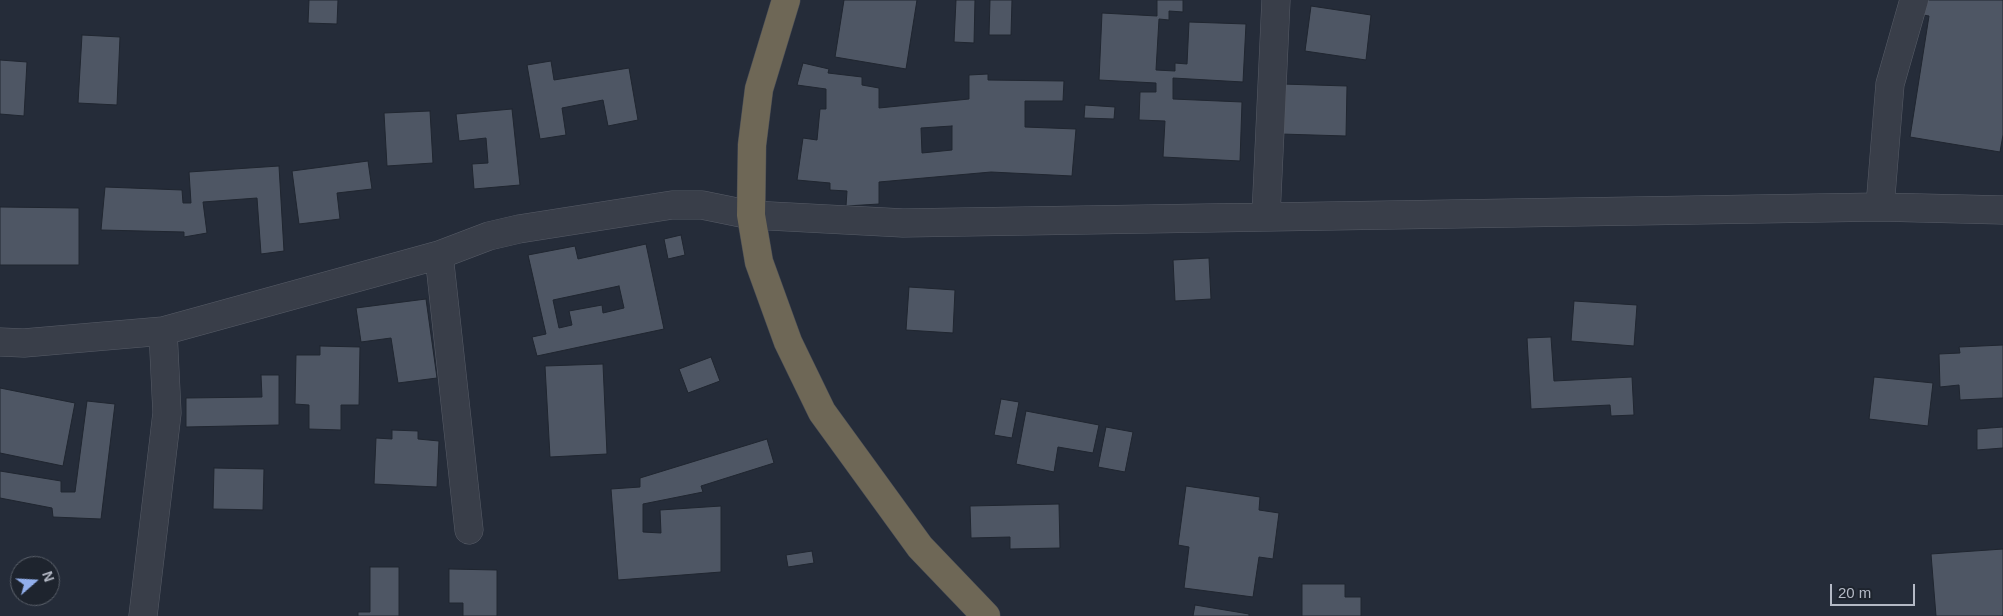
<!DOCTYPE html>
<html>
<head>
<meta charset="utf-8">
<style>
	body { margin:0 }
	#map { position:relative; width:2003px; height:616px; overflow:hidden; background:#252c39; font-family:Helvetica,sans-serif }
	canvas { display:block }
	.north { position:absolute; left:10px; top:556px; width:50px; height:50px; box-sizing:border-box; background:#1e242e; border:1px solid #5a606a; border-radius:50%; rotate:71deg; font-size:14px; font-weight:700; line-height:20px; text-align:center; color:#b4b9c5 }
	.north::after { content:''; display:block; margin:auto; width:18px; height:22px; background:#92afec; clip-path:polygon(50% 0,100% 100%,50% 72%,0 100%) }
	.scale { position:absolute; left:1830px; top:584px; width:85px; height:22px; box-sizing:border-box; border:2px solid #b4b9c5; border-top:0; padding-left:6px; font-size:15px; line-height:18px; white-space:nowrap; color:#b4b9c5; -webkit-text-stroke:4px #1e242e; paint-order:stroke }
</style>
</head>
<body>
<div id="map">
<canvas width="2003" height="616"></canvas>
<div class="north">N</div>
<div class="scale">20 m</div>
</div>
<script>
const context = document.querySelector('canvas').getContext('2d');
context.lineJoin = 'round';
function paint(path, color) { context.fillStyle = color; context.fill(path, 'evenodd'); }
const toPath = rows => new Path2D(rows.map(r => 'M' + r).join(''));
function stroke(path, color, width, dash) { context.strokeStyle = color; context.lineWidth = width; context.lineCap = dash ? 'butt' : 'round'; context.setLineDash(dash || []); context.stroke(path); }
const building = toPath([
	[309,0,338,0,337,24,308,23,309,0],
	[844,0,917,0,906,69,835,57,844,0],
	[956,0,975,0,974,43,954,42,956,0],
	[990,0,1012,0,1011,35,989,35,990,0],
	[1157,0,1183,0,1183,12,1169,11,1169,20,1159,19,1156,70,1175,71,1175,63,1187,64,1189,22,1246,24,1243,82,1173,78,1173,99,1242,102,1240,161,1163,157,1165,121,1139,120,1140,92,1156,92,1156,83,1099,80,1102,13,1157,16,1157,0],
	[1925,0,2003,0,2003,135,2000,152,1910,137,1929,16,1923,15,1925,0],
	[1311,6,1371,15,1366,60,1305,51,1311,6],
	[82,35,120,37,117,105,78,103,82,35],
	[0,60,27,62,24,116,0,114,0,60],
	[551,61,554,80,629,68,638,120,608,126,603,100,562,108,566,135,540,139,527,65,551,61],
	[803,63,829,69,828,73,862,77,862,85,879,88,879,108,969,99,969,75,988,74,988,80,1064,81,1063,101,1025,101,1025,127,1076,129,1072,176,991,172,879,182,879,204,846,206,847,191,830,190,830,183,797,180,803,138,817,140,820,109,826,109,826,89,797,85,803,63],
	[952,126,952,150,922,153,921,128,952,126],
	[1282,84,1347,86,1346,136,1281,134,1282,84],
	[1085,105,1115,107,1114,119,1084,118,1085,105],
	[512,109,520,185,474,189,472,164,488,163,486,138,459,141,456,114,512,109],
	[430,111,433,163,387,166,384,113,430,111],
	[368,161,372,189,337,193,340,219,299,224,292,171,368,161],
	[279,166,284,251,261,254,257,198,203,202,207,233,184,237,184,232,101,230,105,187,182,190,183,203,191,203,189,172,279,166],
	[0,207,79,208,79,265,0,265,0,207],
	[681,235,685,255,668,259,664,239,681,235],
	[646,244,664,329,537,356,532,337,546,334,528,255,575,246,578,259,646,244],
	[619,286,624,308,603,313,602,305,569,311,572,325,559,328,553,300,619,286],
	[1209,258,1211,299,1175,301,1173,260,1209,258],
	[909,287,955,290,953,333,906,330,909,287],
	[426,299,437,378,398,383,391,338,361,342,356,308,426,299],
	[1574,301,1637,305,1634,346,1571,341,1574,301],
	[1551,337,1554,381,1632,377,1634,415,1611,416,1610,405,1531,409,1527,338,1551,337],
	[2003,345,2003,398,1960,400,1959,385,1940,387,1939,354,1960,353,1959,347,2003,345],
	[320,346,360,347,359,405,341,405,341,430,309,429,309,405,295,404,296,355,320,355,320,346],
	[711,357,720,381,688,393,679,369,711,357],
	[603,364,607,454,550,457,545,366,603,364],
	[261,375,279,375,279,425,186,427,186,398,262,397,261,375],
	[1874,377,1933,383,1928,426,1869,419,1874,377],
	[0,388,75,403,63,466,0,453,0,388],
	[1001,399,1019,402,1012,438,994,435,1001,399],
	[87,401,115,404,101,519,53,517,52,508,0,498,0,471,61,481,61,492,75,492,87,401],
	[1026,411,1099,425,1093,453,1058,447,1054,472,1016,464,1026,411],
	[1106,427,1133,432,1125,472,1098,467,1106,427],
	[2003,427,2003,448,1977,450,1977,429,2003,427],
	[392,430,418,431,418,439,439,441,437,487,374,484,376,438,392,439,392,430],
	[767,439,774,463,701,486,703,492,643,504,643,532,661,533,660,510,721,506,721,572,618,580,611,489,640,487,640,478,767,439],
	[214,468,264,469,263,510,213,509,214,468],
	[1186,486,1260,497,1259,510,1279,513,1273,559,1259,557,1253,597,1184,588,1189,547,1178,545,1186,486],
	[1059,504,1060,548,1010,549,1010,537,971,538,970,506,1059,504],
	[2003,549,2003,616,1936,616,1931,554,2003,549],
	[812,551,814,563,788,567,786,555,812,551],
	[370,567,399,567,399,616,358,616,358,612,370,612,370,567],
	[449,569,497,570,497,616,463,616,463,603,449,603,449,569],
	[1302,584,1345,584,1345,597,1361,597,1361,616,1302,616,1302,584],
	[1195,605,1249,614,1249,616,1193,616,1195,605]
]);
const minor = toPath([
	[1880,207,1890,84,1914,0],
	[1266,216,1276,0],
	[439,255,469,530],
	[0,342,24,343,163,331,439,255,489,236,519,229,672,205,702,205,751,215,903,223,1880,207,2003,210],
	[143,616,167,413,163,331]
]);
const highway = toPath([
	[786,0,759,89,752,145,751,215,759,262,788,342,822,412,920,547,986,616]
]);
paint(building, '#4e5664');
stroke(building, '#202630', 1);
stroke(minor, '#575c67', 29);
stroke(highway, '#444954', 29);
stroke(minor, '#393e49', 28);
stroke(highway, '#6e6756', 28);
</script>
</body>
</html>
